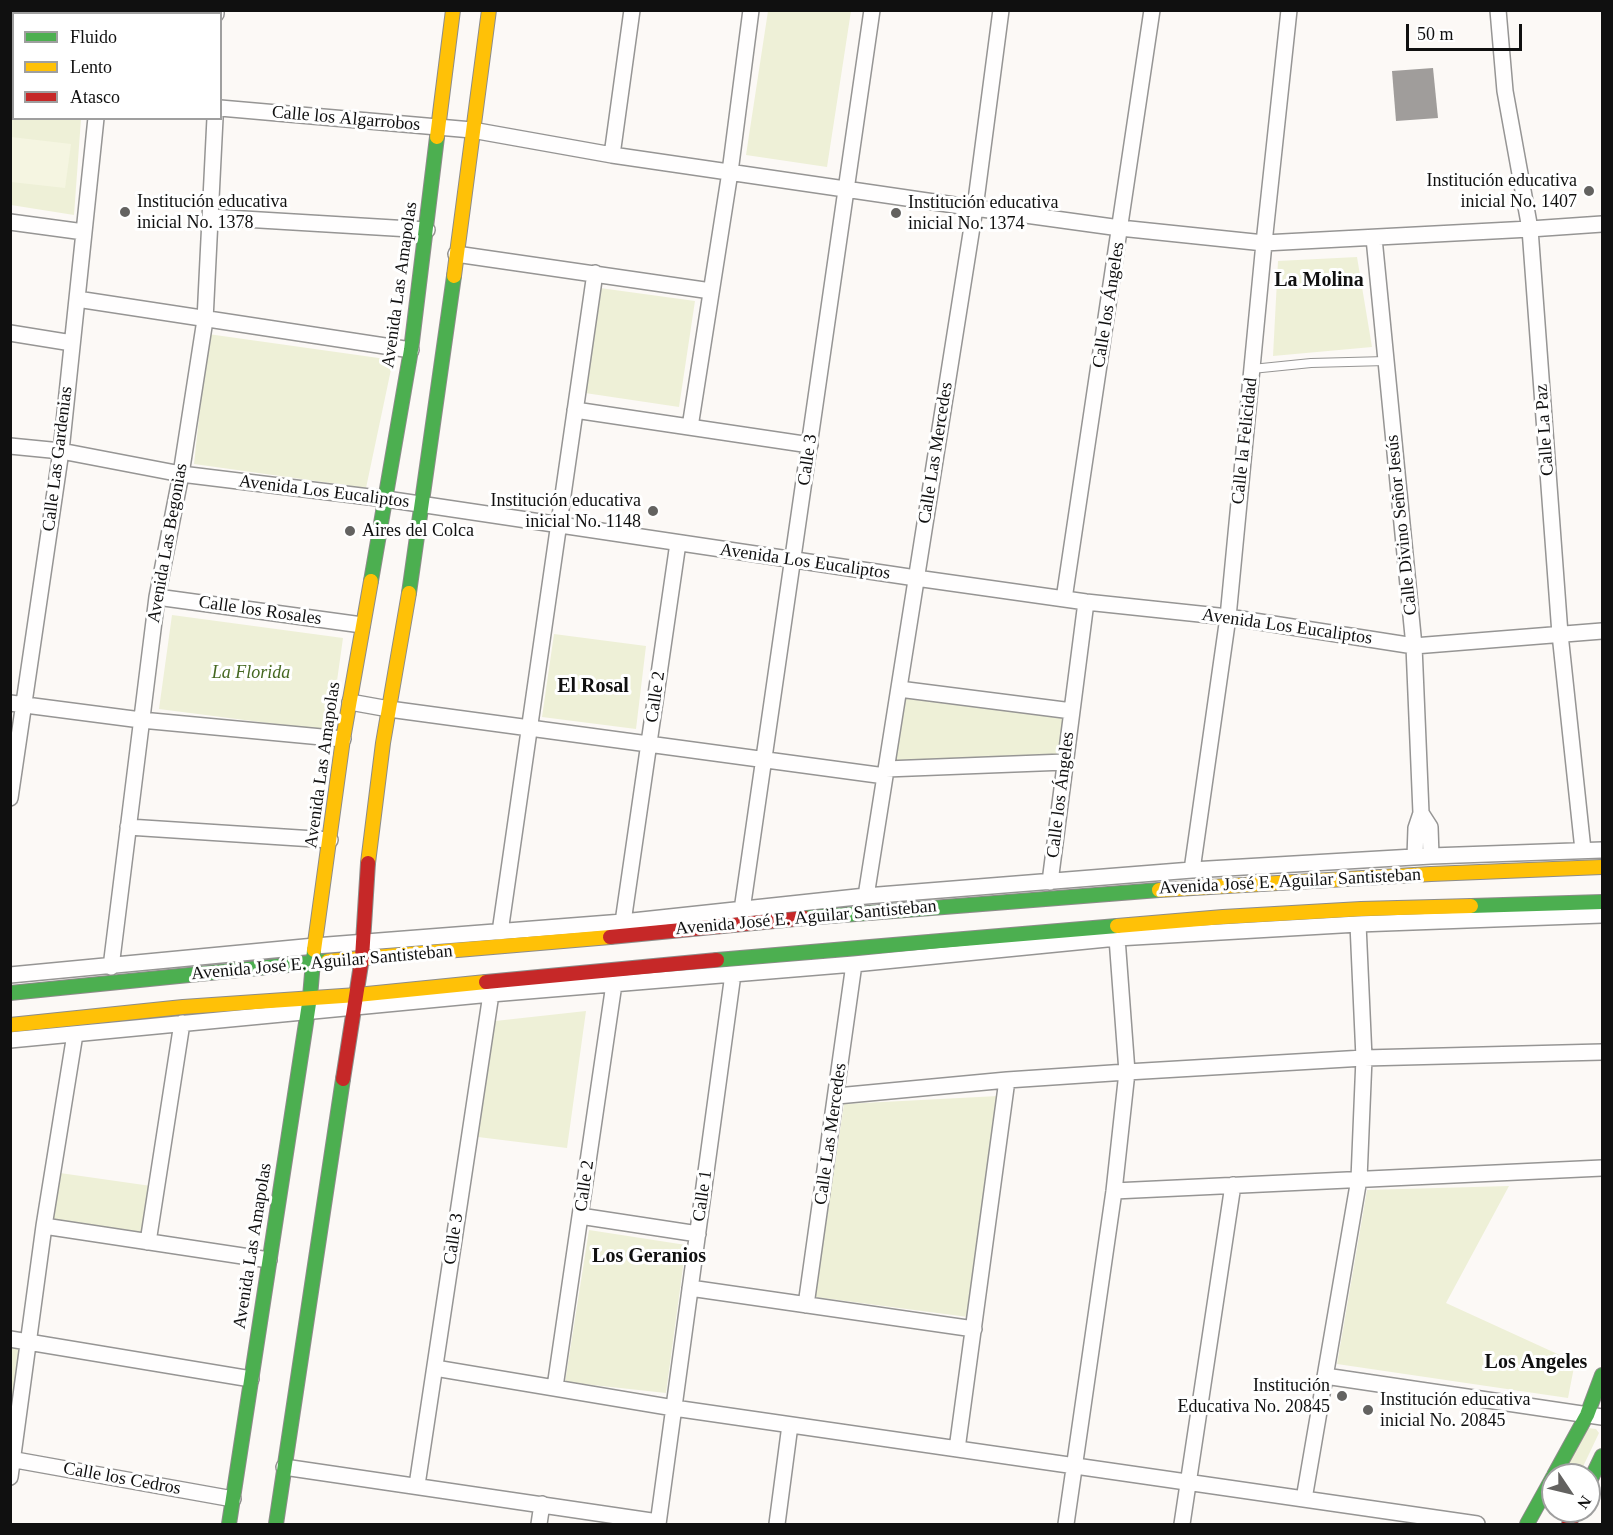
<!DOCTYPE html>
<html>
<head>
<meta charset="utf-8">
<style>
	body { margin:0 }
	#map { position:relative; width:1613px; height:1535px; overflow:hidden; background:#fcf9f6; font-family:"Times New Roman",serif }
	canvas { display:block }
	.frame { position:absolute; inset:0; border:12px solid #101010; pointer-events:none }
	.legend { position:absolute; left:12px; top:12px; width:210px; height:108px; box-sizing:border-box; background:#fff; border:2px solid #9f9f9f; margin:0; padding:8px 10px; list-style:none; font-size:18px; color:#101010 }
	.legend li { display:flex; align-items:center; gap:12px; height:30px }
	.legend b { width:30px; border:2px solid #9f9f9f }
	.north { position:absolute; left:1541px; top:1463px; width:60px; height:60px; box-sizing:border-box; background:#fff; border:2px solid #9f9f9f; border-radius:50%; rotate:125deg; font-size:16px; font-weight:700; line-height:24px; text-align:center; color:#101010 }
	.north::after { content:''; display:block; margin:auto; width:21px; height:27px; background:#636260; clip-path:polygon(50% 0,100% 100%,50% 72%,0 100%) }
	.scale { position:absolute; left:1406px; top:24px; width:116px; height:27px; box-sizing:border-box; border:3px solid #101010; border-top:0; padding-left:8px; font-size:18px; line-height:21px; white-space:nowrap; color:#101010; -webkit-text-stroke:4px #fff; paint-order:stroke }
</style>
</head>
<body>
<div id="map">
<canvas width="1613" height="1535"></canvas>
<div class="frame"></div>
<ul class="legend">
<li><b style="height:8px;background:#4caf50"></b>Fluido</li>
<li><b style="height:8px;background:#ffc107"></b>Lento</li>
<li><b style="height:8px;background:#c62828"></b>Atasco</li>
</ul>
<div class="north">N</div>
<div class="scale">50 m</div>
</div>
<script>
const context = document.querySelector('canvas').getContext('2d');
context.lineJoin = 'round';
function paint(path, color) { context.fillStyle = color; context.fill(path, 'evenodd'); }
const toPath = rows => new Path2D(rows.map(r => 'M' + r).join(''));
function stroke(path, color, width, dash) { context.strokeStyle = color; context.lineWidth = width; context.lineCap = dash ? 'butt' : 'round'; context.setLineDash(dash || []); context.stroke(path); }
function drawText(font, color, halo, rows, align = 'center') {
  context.font = font + ' "Times New Roman",serif'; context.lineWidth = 6; context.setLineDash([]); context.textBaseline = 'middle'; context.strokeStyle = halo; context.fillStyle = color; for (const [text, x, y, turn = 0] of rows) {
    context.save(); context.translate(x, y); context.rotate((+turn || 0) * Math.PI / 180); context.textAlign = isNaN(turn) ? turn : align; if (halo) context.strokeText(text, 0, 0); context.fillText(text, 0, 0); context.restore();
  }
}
const green = toPath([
	[768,11,851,11,827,167,746,155],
	[10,113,13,113,14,118,81,119,74,215,11,205],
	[1357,257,1372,347,1273,356,1278,261],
	[600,288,695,301,679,407,585,393],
	[208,334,393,360,366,488,194,464],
	[172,615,343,638,330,731,159,709],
	[554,634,646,646,636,729,542,717],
	[905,690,1065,716,1058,757,892,763],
	[586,1011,567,1148,478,1137,495,1021],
	[998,1096,968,1317,815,1297,844,1104],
	[60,1173,151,1186,143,1234,52,1221],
	[1509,1186,1446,1303,1575,1362,1568,1398,1337,1364,1367,1190],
	[589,1230,686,1245,666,1393,565,1382],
	[11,1348,21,1350,11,1419],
	[1588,1428,1596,1429,1599,1433,1579,1475,1562,1475]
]);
const pitch = toPath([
	[11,137,71,144,65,188,11,182]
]);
const building = toPath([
	[1433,68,1438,118,1396,121,1392,71]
]);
const lane = toPath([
	[1252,369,1311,363,1386,361]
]);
const street = toPath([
	[1498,10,1505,91,1530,229,1560,634,1583,850],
	[99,14,99,10],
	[216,14,216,10],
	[10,104,14,104],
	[220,108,472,130,612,155,975,208,1120,228,1264,243,1530,229,1602,224],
	[612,155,632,10],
	[210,217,427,230],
	[10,222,84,232],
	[1374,238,1414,646,1421,813,1416,828,1415,857],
	[456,254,711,291],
	[77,299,411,350],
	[10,333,72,343],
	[575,410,810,445],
	[690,427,730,172,751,10],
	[10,446,61,451,181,474,386,499,916,578,1086,602,1228,617,1414,646,1602,631],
	[157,597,362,625],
	[1064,599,1152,10],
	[899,689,1072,711],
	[350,702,389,709,885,776],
	[10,703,141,720,343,739],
	[886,769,1065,762],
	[10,798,61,451,96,118],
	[1421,813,1430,827,1431,856],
	[128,827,330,840],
	[1192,870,1228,617,1264,243,1289,10],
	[1050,882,1086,602],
	[866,896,975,208,1001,10],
	[742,910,872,10],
	[623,922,678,543],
	[500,932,595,273],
	[111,967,157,597,181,474,205,320,215,118],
	[10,975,315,946,623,922,866,896,1192,870,1431,856,1602,850],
	[10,1040,491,994,854,964,1117,938,1358,924,1602,915],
	[837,1096,1007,1080,1127,1072,1364,1058,1602,1052],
	[1114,1191,1602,1168],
	[580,1216,698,1234],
	[44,1226,269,1260],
	[148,1242,182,1023],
	[690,1288,974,1329],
	[806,1305,854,964],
	[10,1339,251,1379],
	[435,1368,674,1408,1477,1524],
	[1325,1376,1602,1417],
	[555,1387,614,984],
	[957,1449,1007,1080],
	[10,1459,233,1499],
	[284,1467,658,1522],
	[10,1477,44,1226,75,1034],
	[417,1485,491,994],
	[1304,1499,1359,1179,1364,1058,1358,924],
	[539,1524,542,1504],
	[658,1524,733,974],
	[777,1524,790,1425],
	[1066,1524,1114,1191,1127,1072,1117,938],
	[1182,1524,1233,1185]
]);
const fast = toPath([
	[371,581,411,350,437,137],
	[409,593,454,276],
	[1471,906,1602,902],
	[805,918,1159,890],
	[717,960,1117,926],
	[10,993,328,961],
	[1554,1475,1587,1415,1602,1375],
	[1589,1483,1602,1456],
	[229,1524,310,997,314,950],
	[276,1524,343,1079],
	[1527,1524,1553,1477]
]);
const slow = toPath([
	[437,137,453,10],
	[454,276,489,10],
	[368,863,383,743,409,593],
	[1159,890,1431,874,1602,867],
	[1117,926,1223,917,1361,909,1471,906],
	[314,950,343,739,371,581],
	[328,961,610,937],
	[10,1025,183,1007,357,995,486,982]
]);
const jam = toPath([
	[610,937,805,918],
	[486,982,717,960],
	[343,1079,362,958,368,863],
	[1569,1524,1575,1511]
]);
const markers = [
	[1589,191,6,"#636260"],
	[125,212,6,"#636260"],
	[896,213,6,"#636260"],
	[653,511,6,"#636260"],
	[350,531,6,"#636260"],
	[1342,1396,6,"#636260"],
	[1368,1410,6,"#636260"]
];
const streetNames = [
	["Calle los Algarrobos",346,119,5],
	["Avenida Las Amapolas",400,285,-82],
	["Calle los Ángeles",1109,305,-81],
	["Calle La Paz",1545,430,-94],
	["Calle la Felicidad",1245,441,-84],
	["Calle Las Mercedes",936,453,-81],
	["Calle Las Gardenias",58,459,-83],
	["Calle 3",808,460,-82],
	["Avenida Los Eucaliptos",324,492,7],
	["Calle Divino Señor Jesús",1402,525,-96],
	["Avenida Las Begonias",168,543,-80],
	["Avenida Los Eucaliptos",805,562,8],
	["Calle los Rosales",260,611,8],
	["Avenida Los Eucaliptos",1287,627,8],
	["Calle 2",656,697,-82],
	["Avenida Las Amapolas",323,765,-82],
	["Calle los Ángeles",1061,795,-83],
	["Avenida José E. Aguilar Santisteban",1290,882,-3],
	["Avenida José E. Aguilar Santisteban",806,918,-5],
	["Avenida José E. Aguilar Santisteban",322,963,-5],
	["Calle Las Mercedes",831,1134,-82],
	["Calle 2",585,1186,-82],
	["Calle 1",703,1196,-82],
	["Calle 3",454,1239,-82],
	["Avenida Las Amapolas",253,1246,-81],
	["Calle los Cedros",122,1479,10]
];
const poiNames = [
	["Institución educativa",1577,181,"right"],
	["inicial No. 1407",1577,202,"right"],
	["Institución educativa",137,202],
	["inicial No. 1378",137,223],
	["Institución educativa",908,203],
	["inicial No. 1374",908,224],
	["Institución educativa",641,501,"right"],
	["inicial No. 1148",641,522,"right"],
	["Aires del Colca",362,531],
	["Institución",1330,1386,"right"],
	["Educativa No. 20845",1330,1407,"right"],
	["Institución educativa",1380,1400],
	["inicial No. 20845",1380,1421]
];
const parkNames = [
	["La Florida",251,673]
];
const neighbourhoodNames = [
	["La Molina",1319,281],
	["El Rosal",593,687],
	["Los Geranios",649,1257],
	["Los Angeles",1536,1363]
];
paint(green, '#eef0d7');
paint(pitch, '#f5f5e1');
paint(building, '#a09d9b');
stroke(lane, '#969594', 10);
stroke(street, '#969594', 18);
stroke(fast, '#8d8c8a', 16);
stroke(slow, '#8d8c8a', 16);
stroke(jam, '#8d8c8a', 16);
stroke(lane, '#fffefe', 8);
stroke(street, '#fffefe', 15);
stroke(fast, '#4caf50', 14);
stroke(slow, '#ffc107', 14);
stroke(jam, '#c62828', 14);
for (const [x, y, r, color] of markers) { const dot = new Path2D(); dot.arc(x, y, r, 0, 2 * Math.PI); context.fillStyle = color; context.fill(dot); stroke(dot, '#fff', 2); }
drawText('18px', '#101010', '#fff', streetNames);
drawText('18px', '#101010', '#fff', poiNames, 'left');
drawText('italic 18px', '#456821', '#fff', parkNames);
drawText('bold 20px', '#101010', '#fff', neighbourhoodNames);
</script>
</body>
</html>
